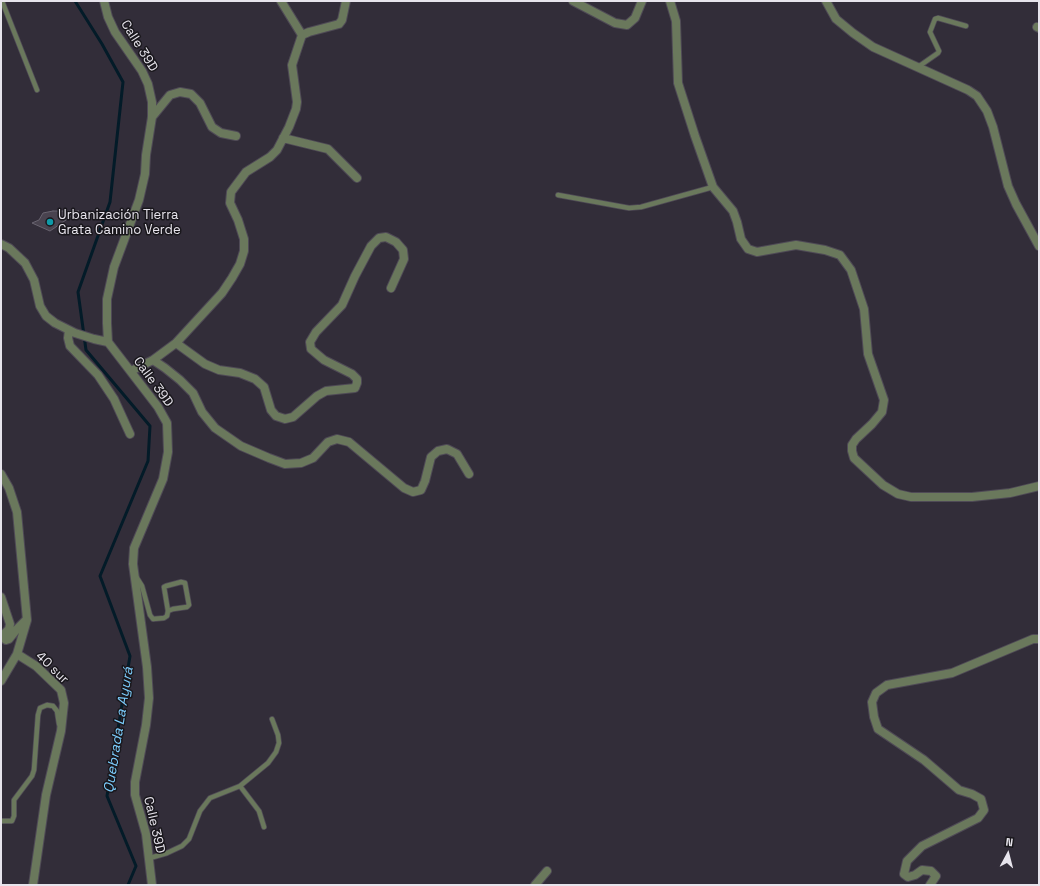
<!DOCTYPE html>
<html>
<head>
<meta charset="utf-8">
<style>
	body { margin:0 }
	#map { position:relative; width:1040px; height:886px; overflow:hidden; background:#322d39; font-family:"Space Grotesk",sans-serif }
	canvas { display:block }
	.frame { position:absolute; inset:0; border:2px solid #e7e4ec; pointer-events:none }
	.north { position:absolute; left:988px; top:834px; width:40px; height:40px; -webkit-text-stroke:3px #19171c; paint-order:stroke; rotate:7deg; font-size:11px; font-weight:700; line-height:16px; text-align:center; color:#e7e4ec }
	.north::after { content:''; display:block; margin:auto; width:14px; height:18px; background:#e7e4ec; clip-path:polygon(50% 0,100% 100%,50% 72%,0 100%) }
</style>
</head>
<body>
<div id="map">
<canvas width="1040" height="886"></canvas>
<div class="frame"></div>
<div class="north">N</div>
</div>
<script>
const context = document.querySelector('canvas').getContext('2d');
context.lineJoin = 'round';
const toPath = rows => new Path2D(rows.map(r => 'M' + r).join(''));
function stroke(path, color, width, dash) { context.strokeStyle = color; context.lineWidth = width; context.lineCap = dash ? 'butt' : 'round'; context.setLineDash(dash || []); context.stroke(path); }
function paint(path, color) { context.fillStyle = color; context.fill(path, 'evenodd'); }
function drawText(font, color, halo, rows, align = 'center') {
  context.font = font + ' "Space Grotesk",sans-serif'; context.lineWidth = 3; context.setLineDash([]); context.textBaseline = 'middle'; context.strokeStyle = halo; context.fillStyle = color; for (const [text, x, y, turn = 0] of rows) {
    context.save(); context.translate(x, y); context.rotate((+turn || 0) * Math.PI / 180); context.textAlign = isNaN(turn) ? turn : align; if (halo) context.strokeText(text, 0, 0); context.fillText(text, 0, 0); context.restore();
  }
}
const stream = toPath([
	[75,1,102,44,123,82,110,202,78,292,86,350,150,426,148,461,100,576,130,656,107,796,136,866,128,885]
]);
const building = toPath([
	[53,211,79,211,50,231,32,223,39,220,43,213,53,211]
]);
const service = toPath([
	[2,1,37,90],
	[918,67,938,53,939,51,930,32,935,19,938,18,966,26],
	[558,195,629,208,641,207,713,187],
	[137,578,142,586,150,615,153,619,164,618,167,616,168,611,173,609,187,607,189,605,185,583,181,582,166,586,164,587,168,611],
	[240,786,268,763,276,752,279,743,278,735,272,719],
	[1,821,12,821,14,816,14,800,32,776,34,770,38,715,40,708,47,705,53,706,57,711,59,724],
	[150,858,167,853,182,846,189,839,200,811,210,798,240,786,259,811,264,827]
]);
const minor = toPath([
	[104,1,108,17,115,32,142,71,148,84,152,102,152,117,146,155,145,174,139,200,114,267,107,299,107,323,108,342,158,407,167,423,168,452,163,479,134,548,133,564,147,667,149,698,146,725,135,782,135,795,146,834,152,885],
	[281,1,302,35],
	[573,1,615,23,627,25,635,18,642,1],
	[670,1,676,21,678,83,695,136,713,187,733,211,737,222,741,239,748,249,757,252,796,245,825,250,840,255,851,270,864,309,868,354,884,400,882,412,872,424,856,439,852,445,852,451,854,458,883,485,898,494,911,497,972,497,1010,493,1039,486],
	[826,1,836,19,853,33,873,47,968,90,977,96,987,111,993,127,1008,186,1016,204,1039,246],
	[1037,27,1039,28],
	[152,117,170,95,180,92,191,94,200,103,212,127,221,133,236,136],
	[283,138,328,149,357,178],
	[1,244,9,248,25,263,34,280,40,306,46,316,55,323,75,333,94,339,108,342],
	[69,330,68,338,70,346,98,375,114,399,130,434],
	[176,343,205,364,219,370,240,373,255,379,264,387,271,410,276,416,285,419,293,417,317,396,326,391,355,388,357,383,357,379,352,374,324,360,311,349,310,342,316,332,342,305,355,276,371,246,379,238,386,237,396,242,403,250,404,259,391,288],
	[153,360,165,368,180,380,193,393,202,412,215,428,241,446,269,458,285,464,301,463,313,458,328,442,337,439,349,442,404,488,413,492,421,490,425,481,431,457,438,451,447,449,457,454,469,474],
	[131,371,153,360,176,343,222,293,232,278,240,264,244,251,244,239,238,220,230,203,231,192,246,172,270,157,277,150,289,127,296,109,297,102,292,65,302,35,309,32,339,24,342,20,346,1],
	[1,474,9,488,17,512,27,620,17,654,1,681],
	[1,597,10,624,9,629,3,635,3,638,6,640,9,639,17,629,26,620],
	[17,654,36,666,61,690,64,703,61,731,46,795,33,885],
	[535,885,547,871],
	[930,885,936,876,931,871,922,870,915,875,908,877,904,874,907,861,922,846,978,818,984,810,981,799,972,794,959,790,924,760,878,729,874,717,872,702,876,693,887,685,952,673,1033,639,1039,639]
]);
const markers = [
	[50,222,4,"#0f9aa8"]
];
const streetNames = [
	["Calle 39D",139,46,58],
	["Calle 39D",153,382,54],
	["40 sur",52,668,44],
	["Calle 39D",154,825,77]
];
const poiNames = [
	["Urbanización Tierra",58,215],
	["Grata Camino Verde",58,230]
];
const waterNames = [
	["Quebrada La Ayurá",119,730,-81]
];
stroke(stream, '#031b28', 3);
paint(building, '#49434f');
stroke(building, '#696470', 1);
stroke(service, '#4f4a56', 6);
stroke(minor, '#4f4a56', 10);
stroke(service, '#6a785c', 4.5);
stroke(minor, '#6a785c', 8);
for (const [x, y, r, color] of markers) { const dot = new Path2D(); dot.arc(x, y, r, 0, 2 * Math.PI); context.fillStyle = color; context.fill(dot); stroke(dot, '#19171c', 1.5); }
drawText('13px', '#e7e4ec', '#19171c', streetNames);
drawText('13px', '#e7e4ec', '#19171c', poiNames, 'left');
drawText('italic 14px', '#7ccdfd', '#19171c', waterNames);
</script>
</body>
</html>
